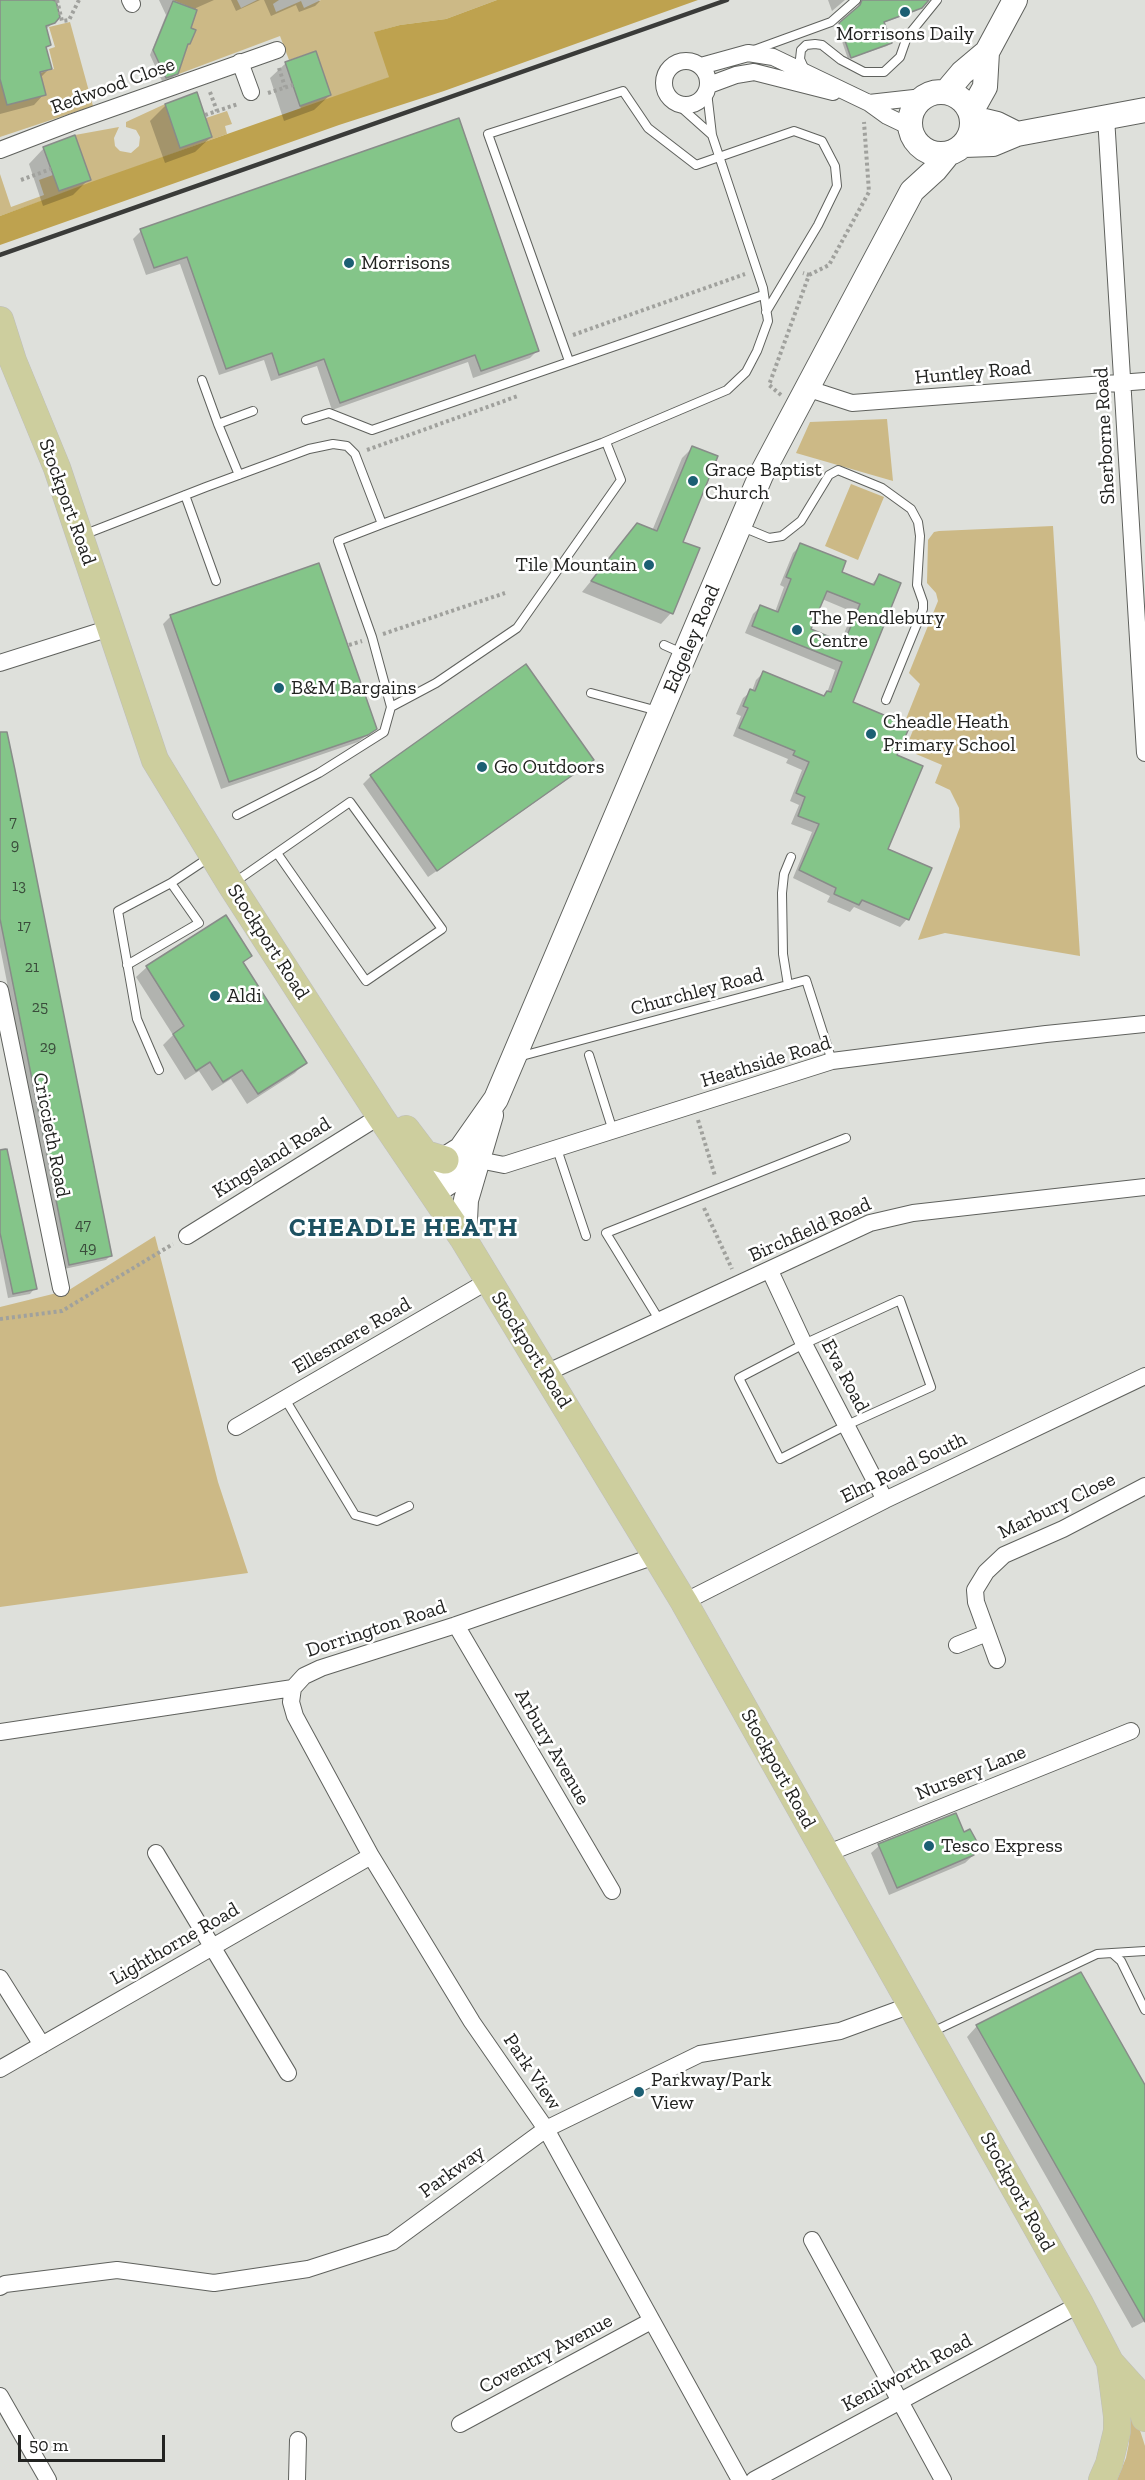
<!DOCTYPE html>
<html>
<head>
<meta charset="utf-8">
<style>
	body { margin:0 }
	#map { position:relative; width:1145px; height:2480px; overflow:hidden; background:#dee0db; font-family:"Zilla Slab",serif }
	canvas { display:block }
	.scale { position:absolute; left:18px; top:2435px; width:147px; height:27px; box-sizing:border-box; border:3px solid #222321; border-top:0; padding-left:8px; font-size:18px; line-height:21px; white-space:nowrap; color:#222321; -webkit-text-stroke:4px #fff; paint-order:stroke }
</style>
</head>
<body>
<div id="map">
<canvas width="1145" height="2480"></canvas>
<div class="scale">50 m</div>
</div>
<script>
const context = document.querySelector('canvas').getContext('2d');
context.lineJoin = 'round';
function paint(path, color) { context.fillStyle = color; context.fill(path, 'evenodd'); }
const toPath = rows => new Path2D(rows.map(r => 'M' + r).join(''));
function stroke(path, color, width, dash) { context.strokeStyle = color; context.lineWidth = width; context.lineCap = dash ? 'butt' : 'round'; context.setLineDash(dash || []); context.stroke(path); }
function drawText(font, color, halo, rows, align = 'center') {
  context.font = font + ' "Zilla Slab",serif'; context.lineWidth = 5; context.setLineDash([]); context.textBaseline = 'middle'; context.strokeStyle = halo; context.fillStyle = color; for (const [text, x, y, turn = 0] of rows) {
    context.save(); context.translate(x, y); context.rotate((+turn || 0) * Math.PI / 180); context.textAlign = isNaN(turn) ? turn : align; if (halo) context.strokeText(text, 0, 0); context.fillText(text, 0, 0); context.restore();
  }
}
const green = toPath([
	[173,0,237,0,241,8,257,0,279,0,273,4,276,12,301,1,304,8,321,0,497,0,446,19,400,25,375,32,390,77,301,109,300,106,331,95,316,51,289,60,280,36,176,75,158,37,159,35,190,44,196,30,191,28,197,10],
	[70,22,93,106,0,137,0,79,40,73,54,69,49,49,55,47,49,27],
	[165,104,180,148,212,137,206,118,227,111,232,124,225,126,227,134,0,216,0,174,11,207,44,195,39,180,53,175,59,191,90,180,75,135,119,127,114,138,115,146,120,151,131,153,139,146,140,137,136,130,126,127,126,122],
	[887,419,893,481,796,453,810,422],
	[851,484,884,497,858,560,825,546],
	[1053,526,1080,956,945,933,918,940,960,827,959,808,950,790,935,783,942,765,916,754,918,750,907,745,916,723,906,719,920,684,909,673,938,601,936,593,927,583,928,540,934,532,939,531],
	[155,1236,218,1482,248,1573,0,1607,0,1307,69,1290],
	[1128,2393,1145,2446,1145,2480,1117,2480,1126,2458,1129,2443,1130,2414]
]);
const forest = toPath([
	[497,0,698,0,444,91,339,125,0,245,0,216,94,181,389,77,374,32,400,25,446,19]
]);
const shadow = toPath([
	[0,0,43,0,54,22,45,30,49,45,45,49,50,68,40,78,44,94,34,105,0,114],
	[159,0,214,0,196,8,189,29,189,44,185,47,177,73,172,78,162,81,150,55,166,15],
	[231,0,260,0,236,11],
	[264,0,319,0,320,1,315,6,299,12,296,5,271,16],
	[828,0,845,0,832,11],
	[859,0,927,0,916,11,883,23,890,43,887,46,848,59,837,27,858,9],
	[286,63,330,95,314,110,284,121,270,78],
	[166,105,211,137,195,152,165,163,150,121],
	[44,148,89,179,73,195,43,206,29,164],
	[141,231,538,350,530,358,473,378,468,362,332,410,317,366,271,381,264,360,219,375,180,264,146,275,133,239],
	[693,447,671,613,661,624,582,592,637,525,652,531,682,458],
	[801,545,840,573,871,585,879,576,851,703,895,756,886,850,907,919,900,927,854,907,850,912,827,902,830,896,793,878,812,832,791,824,799,805,790,801,802,770,786,763,788,759,733,736,741,716,736,714,743,698,752,691,756,680,764,672,822,697,827,693,835,670,745,633,753,614,761,606,775,612,784,587,780,585,793,553],
	[822,599,853,612,840,643,809,630],
	[318,565,375,729,358,742,221,789,163,624,170,617],
	[0,757,111,1255,106,1260,64,1269,0,947],
	[592,760,584,768,428,877,363,784,371,776],
	[250,956,242,964,305,1062,295,1073,247,1104,231,1079,212,1091,199,1071,185,1080,163,1045,173,1035,136,977,147,967],
	[6,1148,35,1288,30,1294,8,1298,0,1258,0,1149],
	[964,1834,980,1849,965,1863,889,1895,871,1853,879,1846],
	[977,2026,1145,2088,1145,2321,1132,2328,967,2037]
]);
const building = toPath([
	[0,0,52,0,56,1,60,17,55,23,46,26,51,45,46,47,52,69,40,72,46,95,7,105,0,79,0,0],
	[862,0,929,0,922,8,884,22,892,43,851,58,839,23,860,5,862,0],
	[173,1,197,10,191,28,196,30,190,44,188,44,178,74,166,78,153,50,173,1],
	[316,51,331,95,300,106,285,62,316,51],
	[197,92,212,137,180,148,165,104,197,92],
	[459,118,539,351,481,371,475,355,340,403,324,359,279,375,272,353,226,369,187,257,154,268,140,229,459,118],
	[75,135,91,180,59,191,43,147,75,135],
	[692,446,718,456,683,542,700,548,673,614,591,581,637,523,657,531,692,446],
	[800,543,846,561,842,572,874,585,879,574,901,583,853,702,910,726,897,755,923,766,888,849,932,868,909,920,862,900,859,905,834,894,836,888,799,870,819,824,798,816,805,797,796,793,809,762,793,755,795,751,739,728,748,708,743,706,750,689,755,691,763,671,824,696,827,691,831,692,842,662,752,626,760,605,778,612,791,579,786,577,800,543],
	[827,591,860,604,844,643,811,629,827,591],
	[319,563,377,729,368,735,229,782,170,615,319,563],
	[526,664,594,760,437,871,370,775,526,664],
	[0,732,7,732,15,770,112,1256,69,1265,0,919,0,732],
	[226,915,252,956,243,962,307,1063,258,1094,242,1070,223,1082,210,1062,196,1071,173,1034,184,1026,146,966,226,915],
	[7,1149,37,1289,13,1294,0,1233,0,1150,7,1149],
	[956,1813,964,1832,970,1829,981,1849,973,1852,974,1855,897,1888,878,1844,956,1813],
	[1081,1972,1145,2085,1145,2322,976,2025,1081,1972]
]);
const path = toPath([
	[57,0,62,21,69,20,79,0],
	[279,68,285,87],
	[210,92,217,111],
	[268,93,293,85],
	[205,115,238,104],
	[21,180,51,169],
	[809,275,829,265,869,192,864,122],
	[573,335,745,274],
	[781,395,769,385,809,275,803,273],
	[367,450,518,396],
	[383,634,505,593],
	[349,645,362,641],
	[698,1120,715,1176],
	[704,1208,732,1269],
	[0,1319,62,1311,173,1244]
]);
const lane = toPath([
	[754,50,831,22,856,0],
	[805,70,800,59,801,50,806,45,815,44,822,45,841,60,864,72,884,72,900,57,907,37,937,0],
	[675,102,712,135],
	[569,361,488,134,623,91,648,128,696,165,794,131,822,141,835,166,837,186,818,225,766,312],
	[202,380,218,424,239,475],
	[306,420,329,413,372,430,763,295],
	[218,424,253,411],
	[185,495,216,581],
	[382,524,338,541,372,637,391,707],
	[740,526,769,538,782,536,801,521,829,475,838,470,882,488,911,509,918,522,920,536,917,585,923,602,923,609,886,700],
	[83,535,206,487,309,449,333,444,347,446,355,454,382,524,602,443,727,390,746,372,757,351,768,321,763,288,712,135,707,92],
	[664,645,682,653],
	[591,693,658,711],
	[237,815,319,773,384,732,391,707,436,683,517,628,621,480,606,442],
	[235,882,350,802,442,929,366,981,277,853],
	[127,965,199,923,171,883],
	[788,985,783,954,782,893,784,874,791,857],
	[589,1055,613,1131],
	[518,1057,806,980,832,1061],
	[159,1070,137,1019,118,911,171,883,210,857],
	[557,1149,586,1236],
	[900,1300,931,1387,847,1425,780,1459,739,1378,804,1344,900,1300],
	[660,1321,606,1233,846,1138],
	[285,1399,355,1515,377,1521,409,1506],
	[1112,1953,1145,1951],
	[930,2033,1097,1954,1112,1953,1121,1961,1145,2010]
]);
const street = toPath([
	[130,0,132,4],
	'664 83a22 22 0 1 1 44 0a22 22 0 1 1-44 0Z',
	[240,62,251,92],
	[701,66,748,53,773,57,869,103,887,116,910,127],
	[709,85,736,75,754,72,833,92],
	[869,103,923,97],
	[1106,117,1145,753],
	[0,150,73,122,277,50],
	[806,388,852,403,1145,381],
	[0,663,110,628],
	[0,990,61,1288],
	[479,1160,504,1165,832,1061,1046,1034,1145,1024],
	[187,1236,380,1116],
	[770,1271,804,1344,885,1500],
	[546,1373,870,1223,913,1213,1145,1187],
	[236,1427,488,1281],
	[684,1602,885,1500,1145,1376],
	[456,1625,612,1891],
	[957,1645,987,1633],
	[997,1660,976,1602,975,1590,986,1572,1004,1555,1063,1529,1145,1486],
	[293,1688,291,1702,295,1716,371,1856,472,2022,546,2129,740,2480],
	[0,1732,293,1688,304,1676,321,1668,456,1625,655,1556],
	[156,1853,288,2073],
	[826,1854,1131,1731],
	[0,1978,42,2045],
	[0,2069,371,1856],
	[812,2240,943,2480],
	[0,2287,5,2284,117,2270,214,2283,308,2269,392,2242,546,2129,700,2054,840,2031,911,2005],
	[0,2396,48,2480],
	[460,2424,651,2321],
	[297,2480,298,2440],
	[754,2480,1080,2304]
]);
const secondary = toPath([
	'910 123a31 31 0 1 1 62 0a31 31 0 1 1-62 0Z',
	[946,92,962,73,987,52,1015,0],
	[971,112,985,87,987,52],
	[972,118,997,124,1017,134],
	[964,145,993,144,1017,134,1145,110],
	[428,1170,461,1149,496,1099,761,475,912,191,935,170,948,154],
	[432,1193,476,1165],
	[464,1240,466,1200,491,1115]
]);
const primary = toPath([
	[0,320,13,361,57,468,155,760,231,885,380,1116,464,1240,684,1602,1080,2304,1110,2362,1137,2392,1145,2418],
	[406,1129,425,1154,445,1160],
	[1102,2480,1109,2464,1117,2431,1117,2416,1110,2362]
]);
const rail = toPath([
	[0,255,727,0]
]);
const markers = [
	[905,12,6,"#1c5f73"],
	[349,263,6,"#1c5f73"],
	[693,481,6,"#1c5f73"],
	[649,565,6,"#1c5f73"],
	[797,630,6,"#1c5f73"],
	[279,688,6,"#1c5f73"],
	[871,734,6,"#1c5f73"],
	[482,767,6,"#1c5f73"],
	[215,996,6,"#1c5f73"],
	[929,1846,6,"#1c5f73"],
	[639,2092,6,"#1c5f73"]
];
const numberNames = [
	["7",13,822],
	["9",15,845],
	["13",19,886],
	["17",24,926],
	["21",32,967],
	["25",40,1007],
	["29",48,1047],
	["47",83,1225],
	["49",88,1248]
];
const poiNames = [
	["Morrisons Daily",905,34,"center"],
	["Morrisons",361,263],
	["Grace Baptist",705,470],
	["Church",705,493],
	["Tile Mountain",637,565,"right"],
	["The Pendlebury",809,618],
	["Centre",809,641],
	["B&M Bargains",291,688],
	["Cheadle Heath",883,722],
	["Primary School",883,745],
	["Go Outdoors",494,767],
	["Aldi",227,996],
	["Tesco Express",941,1846],
	["Parkway/Park",651,2080],
	["View",651,2103]
];
const streetNames = [
	["Redwood Close",113,86,-20],
	["Huntley Road",973,373,-5],
	["Sherborne Road",1105,436,-93],
	["Stockport Road",67,502,70],
	["Edgeley Road",692,639,-67],
	["Stockport Road",268,942,57],
	["Churchley Road",697,992,-15],
	["Heathside Road",766,1062,-17],
	["Criccieth Road",51,1135,79],
	["Kingsland Road",272,1158,-32],
	["Birchfield Road",810,1230,-24],
	["Ellesmere Road",352,1336,-30],
	["Stockport Road",531,1350,58],
	["Eva Road",845,1376,62],
	["Elm Road South",904,1468,-26],
	["Marbury Close",1057,1506,-26],
	["Dorrington Road",376,1629,-18],
	["Arbury Avenue",552,1747,60],
	["Stockport Road",778,1769,61],
	["Nursery Lane",971,1773,-22],
	["Lighthorne Road",175,1944,-30],
	["Park View",532,2072,56],
	["Parkway",452,2172,-36],
	["Stockport Road",1017,2192,61],
	["Coventry Avenue",546,2354,-28],
	["Kenilworth Road",907,2373,-28]
];
const districtNames = [
	["CHEADLE HEATH",404,1229]
];
paint(green, '#ccb986');
paint(forest, '#bea24f');
paint(shadow, '#0003');
paint(building, '#84c589');
stroke(building, '#888c89', 1.5);
stroke(lane, '#5f615d', 10);
stroke(street, '#5f615d', 18);
stroke(secondary, '#5f615d', 26);
stroke(primary, '#bdbdbc', 28);
stroke(path, '#a0a19d', 4, [3, 3]);
stroke(lane, '#fff', 8);
stroke(street, '#fff', 16);
stroke(secondary, '#fff', 24);
stroke(primary, '#cdce9e', 27);
stroke(rail, '#3a3b39', 4.5);
for (const [x, y, r, color] of markers) { const dot = new Path2D(); dot.arc(x, y, r, 0, 2 * Math.PI); context.fillStyle = color; context.fill(dot); stroke(dot, '#fff', 2); }
drawText('16px', '#3a4c3b', null, numberNames);
drawText('20px', '#222321', '#fff', poiNames, 'left');
drawText('20px', '#222321', '#fff', streetNames);
context.letterSpacing = '1.5px';
drawText('bold 26px', '#1d5161', '#fff', districtNames);
context.letterSpacing = '0px';
</script>
</body>
</html>
